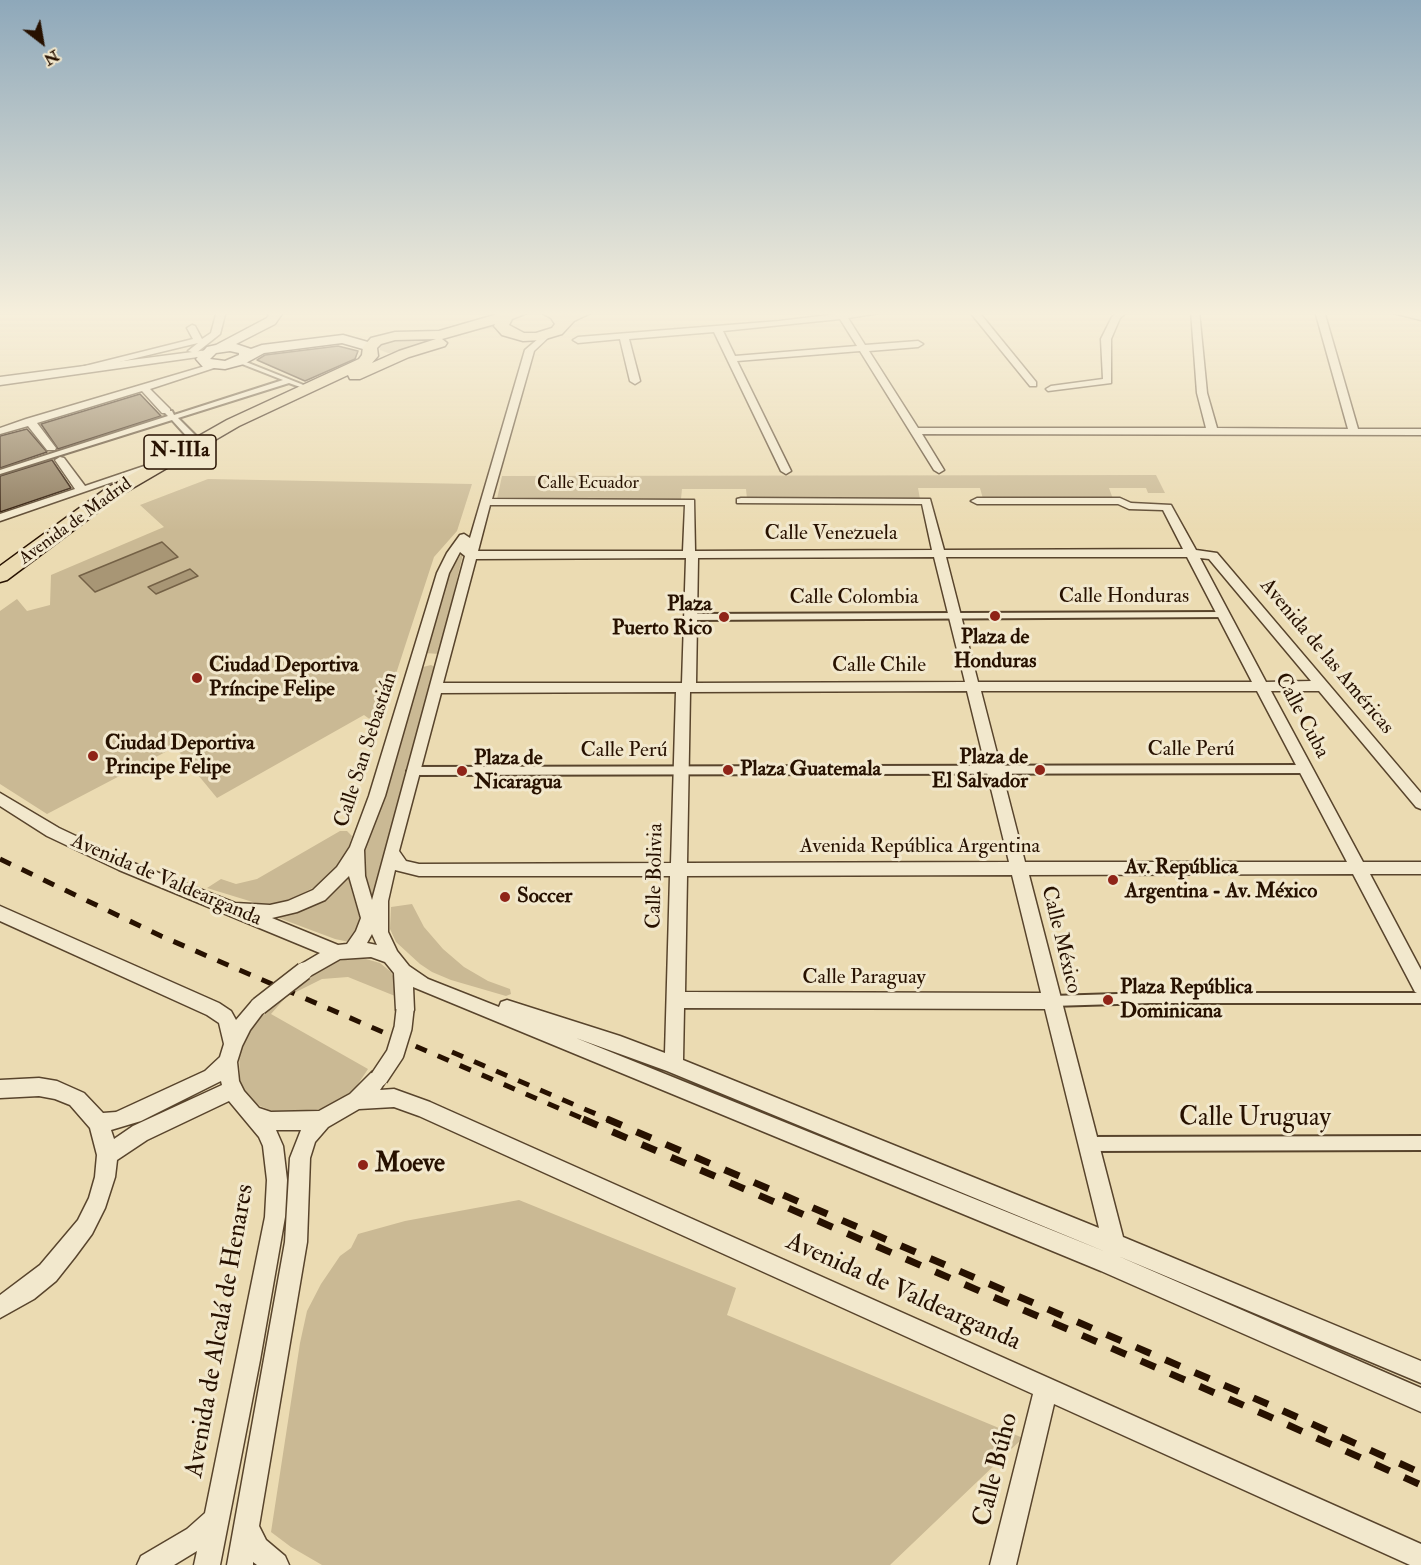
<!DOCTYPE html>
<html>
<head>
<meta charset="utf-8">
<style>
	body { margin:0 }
	#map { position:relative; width:1421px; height:1565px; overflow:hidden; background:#ebdbb2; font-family:"IM FELL Double Pica",serif }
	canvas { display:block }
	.north { position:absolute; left:12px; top:12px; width:60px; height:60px; -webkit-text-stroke:4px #f2e8cd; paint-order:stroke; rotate:149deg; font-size:16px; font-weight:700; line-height:24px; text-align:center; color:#271100 }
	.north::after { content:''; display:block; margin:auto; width:21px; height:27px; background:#271100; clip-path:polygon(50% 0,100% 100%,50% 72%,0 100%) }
</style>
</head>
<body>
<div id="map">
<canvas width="1421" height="1565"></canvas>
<div class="north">N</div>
</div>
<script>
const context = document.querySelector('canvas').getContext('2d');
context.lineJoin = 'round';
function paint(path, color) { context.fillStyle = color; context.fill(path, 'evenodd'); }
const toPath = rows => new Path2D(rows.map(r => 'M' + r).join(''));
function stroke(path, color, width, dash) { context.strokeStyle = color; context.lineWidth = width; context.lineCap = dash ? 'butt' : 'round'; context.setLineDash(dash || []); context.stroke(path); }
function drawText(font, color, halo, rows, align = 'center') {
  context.font = font + ' "IM FELL Double Pica",serif'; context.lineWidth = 6; context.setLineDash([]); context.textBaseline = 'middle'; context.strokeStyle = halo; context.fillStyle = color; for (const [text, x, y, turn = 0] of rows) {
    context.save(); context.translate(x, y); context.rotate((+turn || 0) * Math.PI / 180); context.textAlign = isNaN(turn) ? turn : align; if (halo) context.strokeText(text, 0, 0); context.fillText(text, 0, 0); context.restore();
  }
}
const green = toPath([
	[493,324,494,328,470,331,400,352,388,353,380,350,379,347,385,341],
	[1156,475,1165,493,1148,493,1146,488,1109,488,1113,499,983,499,980,488,918,488,920,499,747,499,746,489,682,489,681,499,497,499,502,476],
	[208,479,472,484,457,531,434,557,379,726,364,715,217,798,175,747,47,814,0,784,0,611,17,599,27,611,50,605,51,575,164,527,140,505],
	[464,550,439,654,425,653,449,573],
	[431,665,435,667,375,896,369,898,360,875,363,851,423,667],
	[340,831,347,831,352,836,345,859,329,880,289,900,273,904,256,903,207,888,221,879,236,884,257,879],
	[349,873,350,885,361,923,349,942,335,939,279,918,280,915],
	[412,904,424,927,443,949,464,967,488,981,510,989,511,994,506,996,451,980,432,972,420,964,396,942,390,929,391,907],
	[352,959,366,959,380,963,391,972,397,984,395,996,348,977,322,979,286,997,271,1014,368,1069,356,1087,343,1098,327,1107,309,1112,275,1112,260,1106,248,1097,240,1081,239,1053,246,1036,259,1017,275,1002,323,968,338,961],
	[519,1200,736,1288,727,1315,1023,1438,890,1565,322,1565,291,1547,271,1532,300,1343,307,1311,321,1284,340,1256,351,1248,358,1234,405,1221]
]);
const water = toPath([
	[162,542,178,557,95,592,79,576,162,542],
	[190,569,198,576,156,594,148,587,190,569]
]);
const building = toPath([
	[338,346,358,351,355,359,305,381,257,360,265,355,338,346],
	[140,394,161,416,58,449,41,424,140,394],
	[27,429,47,452,0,468,0,436,27,429],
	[52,460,71,488,0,512,0,476,52,460]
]);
const pedestrian = toPath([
	[237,360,241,360,306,386,303,388,289,383,178,418,197,437,197,441,191,441,172,420,0,474,0,470,168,416,165,413,166,411,172,411,174,415,283,380,237,362,237,360],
	[1224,612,1228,615,1227,617,691,620,687,617,691,614,1224,612],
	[1305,765,1310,769,1305,773,412,775,407,771,412,767,1305,765],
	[1150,993,1421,993,1421,1003,1150,1003,1052,1006,1048,1005,1046,1001,1048,997,1052,996,1150,993],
	[1421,1136,1421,1150,1088,1151,1083,1149,1081,1144,1083,1139,1088,1137,1421,1136]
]);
const minor = toPath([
	[217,311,226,311,220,334,196,353,188,351,198,343,74,373,69,370,193,339,187,328,192,325,195,326,202,339,211,333,217,311],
	[862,311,892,311,848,318,865,345,918,341,923,344,918,347,869,351,918,428,1206,428,1197,393,1191,311,1199,311,1207,393,1217,428,1348,429,1315,311,1324,311,1358,429,1421,429,1421,435,922,434,944,470,939,473,934,470,860,351,737,361,791,471,786,474,781,471,714,332,629,339,640,381,635,384,630,381,620,339,578,343,573,340,578,337,779,321,862,311],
	[840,319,857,346,735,356,723,331,840,319],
	[969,311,978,311,1036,382,1036,386,1030,386,969,311],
	[1118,311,1128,311,1120,318,1111,339,1111,383,1048,391,1046,389,1051,386,1103,379,1101,339,1112,317,1118,311],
	[1392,311,1421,314,1421,320,1393,313,1392,311],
	[545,333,550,336,534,351,492,499,694,500,695,551,932,550,922,504,737,503,737,499,741,498,930,499,944,550,1183,549,1163,510,1129,509,1118,504,977,504,971,501,977,498,1120,498,1131,503,1171,505,1196,550,1217,553,1421,793,1421,809,1416,807,1319,691,1271,691,1363,862,1421,862,1421,874,1370,874,1421,970,1421,995,1415,992,1353,874,1029,875,1123,1237,1421,1361,1421,1383,1118,1256,1421,1388,1421,1412,1101,1271,413,987,414,1010,411,1016,405,1018,399,1016,396,1010,394,973,385,962,371,957,340,959,310,976,304,978,298,976,295,971,298,966,320,953,119,870,47,836,0,806,0,793,59,828,131,862,235,903,270,905,288,901,313,890,337,867,350,847,369,796,437,573,447,553,460,535,464,534,470,538,525,350,545,333],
	[490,505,685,505,683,551,478,551,490,505],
	[460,552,465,556,372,900,365,876,364,850,385,796,449,573,460,552],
	[934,557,965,682,696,683,698,558,934,557],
	[946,557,1187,557,1252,682,978,682,946,557],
	[686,558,682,683,443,683,476,559,686,558],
	[1200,558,1209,559,1311,681,1266,682,1200,558],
	[967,691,1009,862,687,863,690,692,967,691],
	[981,691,1257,691,1347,862,1025,862,981,691],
	[676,692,671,863,419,864,406,861,399,851,441,693,676,692],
	[395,870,419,876,670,876,665,1053,620,1036,507,1000,501,1002,499,1007,428,979,409,966,397,951,388,932,388,901,395,870],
	[1012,875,1041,993,685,992,687,876,1012,875],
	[349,876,361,918,356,931,347,944,338,945,272,918,297,912,325,900,349,876],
	[372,934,377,945,367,943,372,934],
	[684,1008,1045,1009,1099,1228,683,1060,684,1008],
	[576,1038,667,1071,1106,1252,576,1038],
	[212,364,220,366,150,389,170,409,170,413,162,413,142,391,37,423,56,448,55,450,47,450,28,426,0,434,0,428,26,419,212,364],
	[60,457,64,458,85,486,147,465,155,465,156,467,0,521,0,514,75,489,55,460,60,457],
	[0,906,219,1003,231,1011,236,1020,253,1000,259,998,265,1000,268,1006,250,1030,242,1046,237,1062,239,1081,244,1091,259,1108,271,1112,319,1111,350,1094,372,1072,379,1069,386,1072,388,1078,380,1090,394,1089,430,1102,1421,1544,1421,1565,1410,1565,1054,1404,1016,1565,990,1565,1033,1394,419,1116,394,1107,359,1109,328,1127,315,1142,310,1158,307,1242,259,1526,266,1540,285,1556,289,1565,257,1565,253,1562,253,1565,227,1565,285,1242,290,1158,301,1130,276,1130,283,1146,287,1180,285,1217,260,1360,220,1565,194,1565,197,1551,174,1565,137,1565,141,1556,187,1529,205,1513,265,1217,267,1180,263,1146,259,1137,229,1101,147,1140,117,1160,115,1177,105,1208,92,1234,75,1257,56,1281,34,1299,0,1318,0,1295,40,1265,78,1220,89,1198,95,1177,97,1155,90,1128,70,1105,55,1099,39,1096,0,1098,0,1080,39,1078,57,1081,84,1093,103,1113,116,1112,205,1071,220,1057,224,1044,219,1023,207,1015,0,921,0,906],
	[221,1081,222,1085,133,1126,114,1139,111,1130,141,1121,221,1081]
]);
const tertiary = toPath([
	[208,350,214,353,212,355,0,385,0,377,208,350]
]);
const secondary = toPath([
	[271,311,284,311,275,324,236,344,251,349,262,345,343,335,375,344,377,347,370,351,342,343,264,353,244,364,225,369,203,367,196,359,207,347,216,345,267,318,271,311],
	[230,351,239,353,239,355,225,361,210,359,216,353,230,351]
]);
const trunk = toPath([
	[508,311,532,311,512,319,509,325,524,333,536,333,552,328,555,324,551,318,538,311,559,311,564,315,574,311,595,311,574,321,562,334,542,340,523,341,502,335,494,326,495,324,442,339,447,343,445,346,409,357,360,379,350,379,348,375,239,426,119,496,7,580,0,582,0,566,107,488,227,420,359,359,362,355,363,347,371,338,395,332,439,331,508,311],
	[436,339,399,351,372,363,378,356,377,348,381,344,395,340,436,339]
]);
const railFar1 = toPath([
	[0,859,161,936,586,1120],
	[452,1052,610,1120]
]);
const rail = toPath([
	[583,1119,1268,1416,1421,1485],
	[607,1119,1270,1405,1421,1473]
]);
const minorBridge = toPath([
	[259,1006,304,971],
	[379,1078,395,1054,403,1028,405,1010]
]);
const markers = [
	[995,616,6,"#8f2418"],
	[724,617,6,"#8f2418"],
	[197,678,6,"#8f2418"],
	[93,756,6,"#8f2418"],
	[728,770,6,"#8f2418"],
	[1040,770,6,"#8f2418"],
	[462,771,6,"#8f2418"],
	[1113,880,6,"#8f2418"],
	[505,897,6,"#8f2418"],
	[1108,1000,6,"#8f2418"],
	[363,1165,6,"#8f2418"]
];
const farStreetnames = [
	["Calle Ecuador",588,484],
	["Avenida de Madrid",76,522,-36]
];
const shields = [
	[180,452,72]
];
const shieldNames = [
	["N-IIIa",180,452]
];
const streetNames = [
	["Calle Venezuela",831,534],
	["Calle Honduras",1124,597],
	["Calle Colombia",854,598],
	["Avenida de las Américas",1326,657,50],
	["Calle Chile",879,666],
	["Calle Cuba",1301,716,62],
	["Calle San Sebastián",367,750,-72],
	["Calle Perú",1191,750],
	["Calle Perú",624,751],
	["Avenida República Argentina",920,847],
	["Calle Bolivia",656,876,-89],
	["Avenida de Valdearganda",166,881,23],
	["Calle México",1060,940,76],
	["Calle Paraguay",864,978]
];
const poiNames = [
	["Plaza",712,605,"right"],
	["Puerto Rico",712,629,"right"],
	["Plaza de",995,638,"center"],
	["Honduras",995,662,"center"],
	["Ciudad Deportiva",209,666],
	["Príncipe Felipe",209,690],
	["Ciudad Deportiva",105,744],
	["Principe Felipe",105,768],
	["Plaza de",1028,758,"right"],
	["El Salvador",1028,782,"right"],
	["Plaza de",474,759],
	["Nicaragua",474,783],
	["Plaza Guatemala",740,770],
	["Av. República",1125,868],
	["Argentina - Av. México",1125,892],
	["Soccer",517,897],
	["Plaza República",1120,988],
	["Dominicana",1120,1012]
];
const nearStreetnames = [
	["Calle Uruguay",1255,1119],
	["Avenida de Valdearganda",903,1293,24],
	["Avenida de Alcalá de Henares",221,1331,-80],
	["Calle Búho",997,1470,-76]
];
const nearPoinames = [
	["Moeve",375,1165]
];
paint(green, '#cab994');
paint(water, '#a89675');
stroke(water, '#746146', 1.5);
paint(building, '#8d7a5d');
stroke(building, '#271100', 1.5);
stroke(pedestrian, '#58442c', 4);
stroke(minor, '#58442c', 3);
stroke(tertiary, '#58442c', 3);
stroke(secondary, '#271100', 3);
stroke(trunk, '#271100', 3);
paint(pedestrian, '#f2e8cd');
paint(minor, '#f2e8cd');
paint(tertiary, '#f2e8cd');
paint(secondary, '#f2e8cd');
paint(trunk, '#ebdbb2');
stroke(railFar1, '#271100', 5, [12, 12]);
stroke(rail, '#271100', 7, [16, 16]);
stroke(minorBridge, '#58442c', 20, []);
stroke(minorBridge, '#f2e8cd', 17);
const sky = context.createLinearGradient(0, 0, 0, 531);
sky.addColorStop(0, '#8ea8ba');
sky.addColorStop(0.59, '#f6efdc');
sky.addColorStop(1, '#f6efdc00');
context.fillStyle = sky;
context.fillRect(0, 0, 1421, 531);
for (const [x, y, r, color] of markers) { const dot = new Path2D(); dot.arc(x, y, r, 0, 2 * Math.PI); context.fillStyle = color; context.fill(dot); stroke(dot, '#f2e8cd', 2); }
drawText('18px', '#271100', '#f2e8cd', farStreetnames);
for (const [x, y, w] of shields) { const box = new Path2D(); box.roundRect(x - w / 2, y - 17, w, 34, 4.5); context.fillStyle = '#f2e8cd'; context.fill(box); stroke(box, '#271100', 1.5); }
drawText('bold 20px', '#271100', null, shieldNames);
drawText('21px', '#271100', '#f2e8cd', streetNames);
drawText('bold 21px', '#271100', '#f2e8cd', poiNames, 'left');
drawText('26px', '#271100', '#f2e8cd', nearStreetnames);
drawText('bold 26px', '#271100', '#f2e8cd', nearPoinames, 'left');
</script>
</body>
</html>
